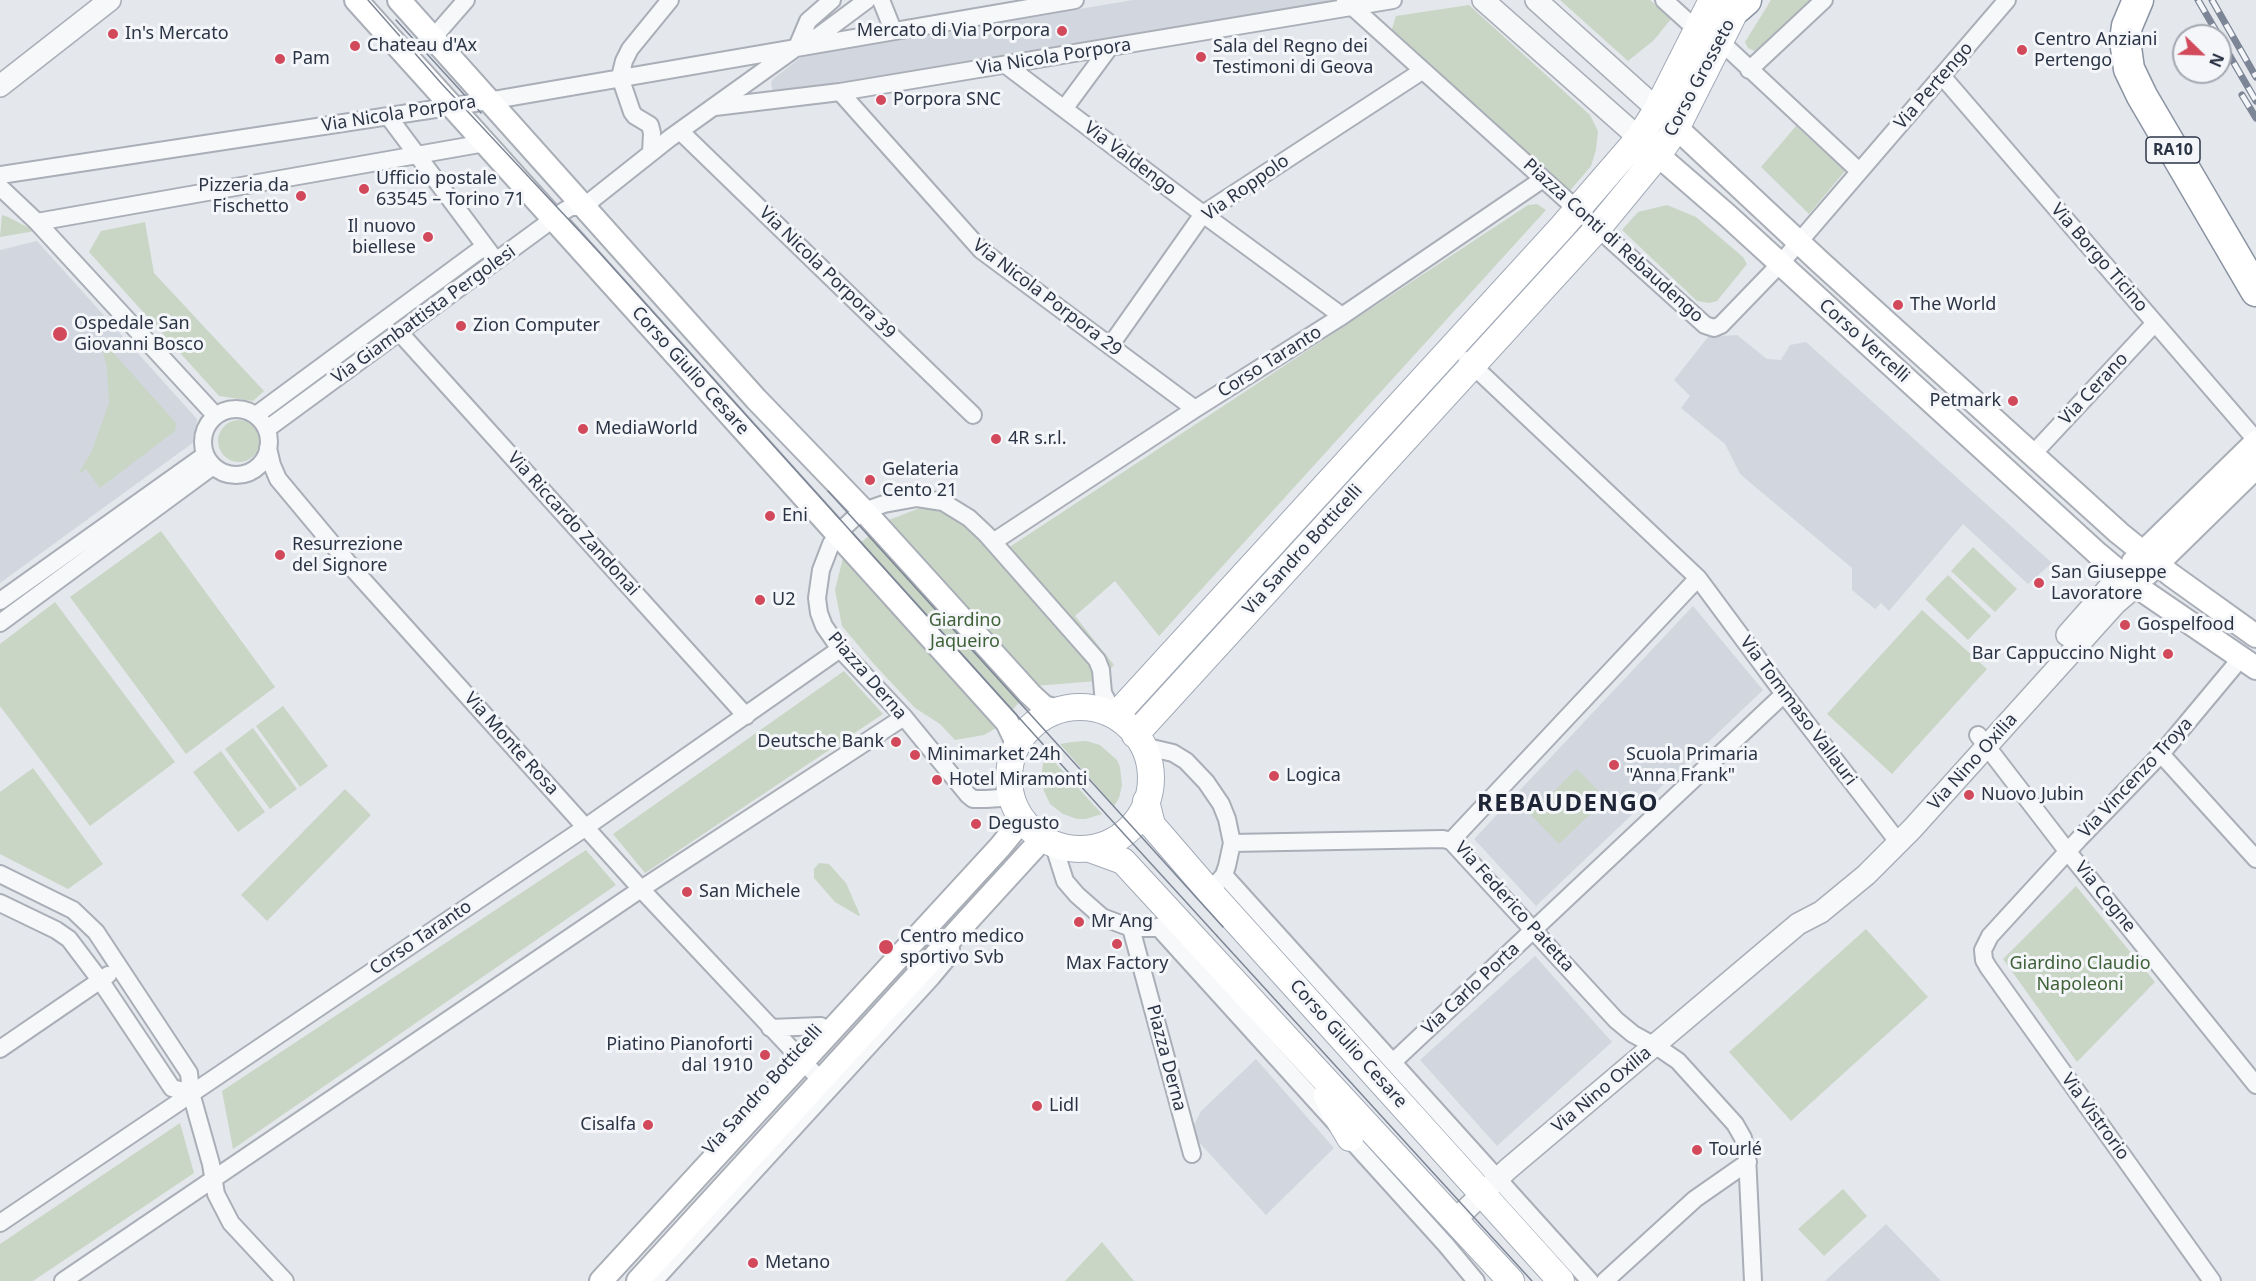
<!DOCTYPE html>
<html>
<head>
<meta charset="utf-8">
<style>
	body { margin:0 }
	#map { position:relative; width:2256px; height:1281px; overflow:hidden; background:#e4e7ec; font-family:"Noto Sans",sans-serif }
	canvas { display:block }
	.north { position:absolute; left:2172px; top:24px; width:60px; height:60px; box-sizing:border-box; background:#f4f6f9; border:2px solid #a4a8b1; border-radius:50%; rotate:113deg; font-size:16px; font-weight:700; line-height:24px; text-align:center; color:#2b3445 }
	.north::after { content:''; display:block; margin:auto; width:21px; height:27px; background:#d1495b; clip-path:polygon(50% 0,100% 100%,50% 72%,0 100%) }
</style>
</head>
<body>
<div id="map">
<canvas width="2256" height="1281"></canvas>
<div class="north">N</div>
</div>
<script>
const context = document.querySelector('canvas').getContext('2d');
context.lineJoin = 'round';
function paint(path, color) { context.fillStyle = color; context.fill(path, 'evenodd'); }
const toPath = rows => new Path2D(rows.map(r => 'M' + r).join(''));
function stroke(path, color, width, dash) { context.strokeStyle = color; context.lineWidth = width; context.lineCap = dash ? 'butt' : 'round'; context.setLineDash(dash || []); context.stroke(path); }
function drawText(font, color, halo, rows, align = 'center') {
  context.font = font + ' "Noto Sans",sans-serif'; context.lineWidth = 6; context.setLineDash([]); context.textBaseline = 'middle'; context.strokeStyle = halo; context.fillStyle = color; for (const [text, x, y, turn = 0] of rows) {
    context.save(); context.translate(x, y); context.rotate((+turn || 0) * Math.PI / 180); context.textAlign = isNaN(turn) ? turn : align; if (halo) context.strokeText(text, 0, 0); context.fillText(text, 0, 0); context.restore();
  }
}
const built = toPath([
	[1133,0,1328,0,1336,7,777,92,773,91,771,83,773,79,804,55],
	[37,241,197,419,194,442,0,583,0,250],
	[1737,335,1767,359,1781,360,1790,345,1806,342,2052,563,2028,584,1963,524,1889,611,1881,603,1875,609,1852,590,1852,568,1740,474,1725,444,1681,408,1690,396,1674,380,1708,337],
	[1693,606,1763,690,1536,906,1474,839],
	[1535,956,1612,1042,1497,1146,1420,1060],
	[1256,1059,1334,1148,1266,1215,1195,1138,1194,1125,1201,1111],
	[1886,1224,1941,1281,1825,1281]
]);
const green = toPath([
	[1560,0,1650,0,1671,19,1654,40,1628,61],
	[1771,0,1815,0,1768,44,1755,51,1748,48,1745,42],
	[1469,5,1590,115,1598,131,1596,150,1591,166,1567,194,1391,32,1396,16],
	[1796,126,1845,171,1809,214,1761,167],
	[1537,204,1546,210,1159,636,1115,581,1075,616,1114,665,1098,681,1034,686,996,728,984,735,955,740,940,724,915,708,873,663,842,626,835,590,843,558,886,521,920,508,945,508,1002,552,1528,205],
	[1667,205,1696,217,1743,257,1747,264,1717,301,1709,303,1697,301,1622,230,1638,212],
	[2,215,8,217,35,231,0,237],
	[145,222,154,273,264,391,253,401,219,396,89,252,101,231],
	[99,337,176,423,175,431,100,488,86,469,78,474,91,453,109,403,107,368],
	'218 441a21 21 0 1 1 42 0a21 21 0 1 1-42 0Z',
	[161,531,275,687,186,754,70,597],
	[1973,547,2017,589,1995,612,1951,571],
	[1948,575,1991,616,1968,640,1925,599],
	[55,602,175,762,90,826,0,706,0,644],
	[1922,610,1987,669,1892,774,1827,714],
	[844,671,883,714,645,873,613,834],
	[283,706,328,766,300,787,256,726],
	[253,728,297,789,270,809,225,749],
	[1072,742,1086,741,1100,745,1117,760,1120,767,1122,785,1119,798,1114,806,1060,744],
	[221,751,265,812,238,832,193,772],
	[1048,755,1102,814,1086,819,1077,819,1063,814,1050,804,1044,791,1041,778,1043,764],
	[33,768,103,864,68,889,0,854,0,792],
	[1577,769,1606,799,1559,844,1530,814],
	[345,789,371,815,267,921,241,895],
	[586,850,616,885,233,1149,222,1091],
	[819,863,829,864,846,883,860,915,859,916,835,902,814,878,814,869],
	[2076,886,2155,982,2077,1062,2003,959],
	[1866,929,1928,997,1791,1121,1729,1052],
	[180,1123,194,1173,33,1281,0,1281,0,1244],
	[1843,1189,1867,1216,1824,1256,1798,1229],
	[1102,1242,1134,1281,1065,1281]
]);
const minor = toPath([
	[881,0,893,30],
	[1345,0,1705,325,1714,328,1721,325,1780,264,2007,0],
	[1664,0,1697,30],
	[432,39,466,0],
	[1720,41,1859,171],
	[797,47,808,21,832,0],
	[1006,65,1203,214,1342,316],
	[1749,70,1824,0],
	[1942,76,2256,440],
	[840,92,981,250,1195,409],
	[715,107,840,92,1393,0],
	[1064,109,1109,48],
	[388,116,491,254],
	[680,131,973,415],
	[651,153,652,133,650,125,635,116,632,112,620,77,624,61,630,49,670,0],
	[0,175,488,101,1075,0],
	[0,187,37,222,215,415],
	[37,222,485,143],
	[400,333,746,716],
	[1110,346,1203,214,1422,71],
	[1467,360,1698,578,1784,694,1899,843],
	'203 442a33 33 0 1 1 66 0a33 33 0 1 1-66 0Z',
	[256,415,485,246],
	[267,429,564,211,571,207,583,207,670,138,797,47,820,35,867,0],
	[268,448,272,465,278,479,354,570,641,889,829,1089],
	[2032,455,2155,323],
	[993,542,1195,409,1342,316,1543,179],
	[0,601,205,455],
	[0,623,213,466],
	[1978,735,2068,852,2256,1085],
	[1143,746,1173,753,1186,761,1206,782,1221,804,1227,819,1232,843,1227,866,1224,875,1218,882],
	[2161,754,2256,859],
	[1011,793,1001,798,986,799,973,799,968,795,904,717,840,649,824,626,819,613,817,598,821,570,831,544,838,533,853,519,864,511,884,504,917,498,943,502,969,518,986,534,1097,660,1101,670,1103,693,1115,716],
	[1451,841,1616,1020,1633,1034,1662,1050,1678,1061,1735,1124,1743,1138,1747,1155,1753,1281],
	[1451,841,1698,578],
	[1053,843,1065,881,1077,895,1102,917,1131,928,1154,928,1168,924],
	[1232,843,1443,839,1451,841],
	[0,874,73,910,96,932,189,1073,191,1093,211,1164,216,1194,231,1223,285,1281],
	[1224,875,1590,1281],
	[0,903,56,930,69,939,100,980,172,1088,191,1093],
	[1158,927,1446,1245,1476,1281],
	[1131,928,1192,1154],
	[770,1028,821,1026],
	[0,1049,108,975],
	[1393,1062,1784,694],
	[0,1223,586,827,840,649],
	[63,1281,641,889,904,717],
	[654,1281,932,977,947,959,951,949],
	[1605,1281,1695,1199,1748,1162],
	[2212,1281,1988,967,1984,960,1983,950,1990,936,2079,839,2161,754,2241,658]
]);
const tertiary = toPath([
	[1483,0,1639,138],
	[1536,0,1657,109],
	[0,86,110,0],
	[2067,635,2121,574],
	[1454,1221,1508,1169,1798,924,1821,912,1866,875,1912,829,2116,603,2136,586]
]);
const secondary = toPath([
	[356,0,997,711,1007,722,1018,745],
	[399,0,756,399,864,511,1030,694,1044,707,1057,711],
	[1665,117,1820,262,2119,533,2171,575,2256,636],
	[1644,143,1727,215,2098,554,2136,586,2256,668],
	[2133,562,2256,442],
	[2147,574,2256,467],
	[601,1281,1000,847,1022,820],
	[638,1281,1042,839]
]);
const primary = toPath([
	'1009 778a71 71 0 1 1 142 0a71 71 0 1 1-142 0Z',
	[1115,716,1562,227,1639,138,1657,109,1712,0],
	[1135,735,1598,228,1658,155,1676,129,1741,0],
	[1146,801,1152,825,1209,891,1561,1281],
	[1090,849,1123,861,1511,1281],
	[1327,1095,1335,1113,1350,1138]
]);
const motorway = toPath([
	[2138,0,2127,26,2125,40,2129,69,2142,96,2256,291],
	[1738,7,1746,0]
]);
const tram = toPath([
	[368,0,441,83,598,251,1124,834,1532,1281],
	[396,20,481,113],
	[828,491,1223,927]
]);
const rail = toPath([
	[2198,0,2219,36],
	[2212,0,2256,77],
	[2220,39,2256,101],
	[2242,95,2256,118]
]);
const markers = [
	[1062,31,6,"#d1495b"],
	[113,34,6,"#d1495b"],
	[355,46,6,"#d1495b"],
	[2022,50,6,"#d1495b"],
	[1201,57,6,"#d1495b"],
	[280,59,6,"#d1495b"],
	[881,100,6,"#d1495b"],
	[364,189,6,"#d1495b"],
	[301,196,6,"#d1495b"],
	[428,237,6,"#d1495b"],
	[1898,305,6,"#d1495b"],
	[461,326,6,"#d1495b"],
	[60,334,8,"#d1495b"],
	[2013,401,6,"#d1495b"],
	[583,429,6,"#d1495b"],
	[996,439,6,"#d1495b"],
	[870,480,6,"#d1495b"],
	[770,516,6,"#d1495b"],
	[280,555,6,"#d1495b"],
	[2039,583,6,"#d1495b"],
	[760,600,6,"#d1495b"],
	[2125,625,6,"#d1495b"],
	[2168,654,6,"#d1495b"],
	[896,742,6,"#d1495b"],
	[915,755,6,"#d1495b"],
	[1614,765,6,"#d1495b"],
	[1274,776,6,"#d1495b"],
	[937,780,6,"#d1495b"],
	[1969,795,6,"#d1495b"],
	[976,824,6,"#d1495b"],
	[687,892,6,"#d1495b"],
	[1079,922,6,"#d1495b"],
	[1117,944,6,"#d1495b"],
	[886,947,8,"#d1495b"],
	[765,1055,6,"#d1495b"],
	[1037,1106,6,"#d1495b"],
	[648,1125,6,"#d1495b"],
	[1697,1150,6,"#d1495b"],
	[753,1263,6,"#d1495b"]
];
const shields = [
	[2173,150,54]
];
const shieldNames = [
	["RA10",2173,150]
];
const poiNames = [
	["Mercato di Via Porpora",1050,31,"right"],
	["In's Mercato",125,34],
	["Centro Anziani",2034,40],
	["Pertengo",2034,61],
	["Chateau d'Ax",367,46],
	["Sala del Regno dei",1213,47],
	["Testimoni di Geova",1213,68],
	["Pam",292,59],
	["Porpora SNC",893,100],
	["Ufficio postale",376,179],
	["63545 – Torino 71",376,200],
	["Pizzeria da",289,186,"right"],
	["Fischetto",289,207,"right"],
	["Il nuovo",416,227,"right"],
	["biellese",416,248,"right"],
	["The World",1910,305],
	["Ospedale San",74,324],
	["Giovanni Bosco",74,345],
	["Zion Computer",473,326],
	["Petmark",2001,401,"right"],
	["MediaWorld",595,429],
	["4R s.r.l.",1008,439],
	["Gelateria",882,470],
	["Cento 21",882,491],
	["Eni",782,516],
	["Resurrezione",292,545],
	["del Signore",292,566],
	["San Giuseppe",2051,573],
	["Lavoratore",2051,594],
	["U2",772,600],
	["Gospelfood",2137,625],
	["Bar Cappuccino Night",2156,654,"right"],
	["Deutsche Bank",884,742,"right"],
	["Minimarket 24h",927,755],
	["Scuola Primaria",1626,755],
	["\"Anna Frank\"",1626,776],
	["Logica",1286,776],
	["Hotel Miramonti",949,780],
	["Nuovo Jubin",1981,795],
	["Degusto",988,824],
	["San Michele",699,892],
	["Mr Ang",1091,922],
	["Centro medico",900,937],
	["sportivo Svb",900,958],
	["Max Factory",1117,964,"center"],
	["Piatino Pianoforti",753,1045,"right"],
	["dal 1910",753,1066,"right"],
	["Lidl",1049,1106],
	["Cisalfa",636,1125,"right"],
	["Tourlé",1709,1150],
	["Metano",765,1263]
];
const streetNames = [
	["Via Nicola Porpora",1054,57,-9],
	["Corso Grosseto",1700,78,-62],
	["Via Pertengo",1934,86,-49],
	["Via Nicola Porpora",399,114,-9],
	["Via Valdengo",1130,159,37],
	["Via Roppolo",1246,188,-35],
	["Piazza Conti di Rebaudengo",1613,241,42],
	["Via Borgo Ticino",2099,258,49],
	["Via Nicola Porpora 39",827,273,44],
	["Via Nicola Porpora 29",1047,298,37],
	["Via Giambattista Pergolesi",424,315,-36],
	["Corso Vercelli",1864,341,42],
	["Corso Taranto",1270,362,-32],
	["Corso Giulio Cesare",690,371,48],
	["Via Cerano",2094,389,-47],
	["Via Riccardo Zandonai",573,524,48],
	["Via Sandro Botticelli",1303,550,-48],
	["Piazza Derna",867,676,49],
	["Via Tommaso Vallauri",1798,711,53],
	["Via Monte Rosa",511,744,48],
	["Via Nino Oxilia",1973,762,-48],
	["Via Vincenzo Troya",2136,778,-47],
	["Via Cogne",2105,897,51],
	["Via Federico Patetta",1514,907,48],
	["Corso Taranto",421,938,-34],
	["Via Carlo Porta",1471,989,-43],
	["Corso Giulio Cesare",1348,1044,48],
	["Piazza Derna",1166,1058,75],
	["Via Sandro Botticelli",763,1090,-48],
	["Via Nino Oxilia",1602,1090,-40],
	["Via Vistrorio",2095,1117,54]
];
const parkNames = [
	["Giardino",965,621],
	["Jaqueiro",965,642],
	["Giardino Claudio",2080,964],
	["Napoleoni",2080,985]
];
const districtNames = [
	["REBAUDENGO",1568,804]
];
paint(built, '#d2d6de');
paint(green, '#c9d6c5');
stroke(minor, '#a9aeb7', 20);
stroke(tertiary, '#a9aeb7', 24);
stroke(secondary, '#a9aeb7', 26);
stroke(primary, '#a3abb8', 28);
stroke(motorway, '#8b94a3', 33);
stroke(minor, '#f7f8fa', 16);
stroke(tertiary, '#f7f8fa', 21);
stroke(secondary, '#fff', 22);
stroke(primary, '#fff', 26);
stroke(motorway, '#fff', 30);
stroke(tram, '#7d8696', 1.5);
stroke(rail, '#7d8696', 7);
stroke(rail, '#f4f6f9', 4.5, [14]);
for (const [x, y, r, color] of markers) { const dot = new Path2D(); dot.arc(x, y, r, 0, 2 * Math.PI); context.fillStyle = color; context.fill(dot); stroke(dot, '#f4f6f9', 2); }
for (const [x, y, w] of shields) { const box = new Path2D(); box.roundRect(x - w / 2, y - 13, w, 26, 4.5); context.fillStyle = '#f4f6f9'; context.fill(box); stroke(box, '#2b3445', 1.5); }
drawText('bold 16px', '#2b3445', null, shieldNames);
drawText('18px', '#2b3445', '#f4f6f9', poiNames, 'left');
drawText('18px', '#2b3445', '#f4f6f9', streetNames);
drawText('18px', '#3f6138', '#f4f6f9', parkNames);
context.letterSpacing = '1.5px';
drawText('bold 24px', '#1d2536', '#f4f6f9', districtNames);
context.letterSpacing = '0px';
</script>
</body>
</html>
